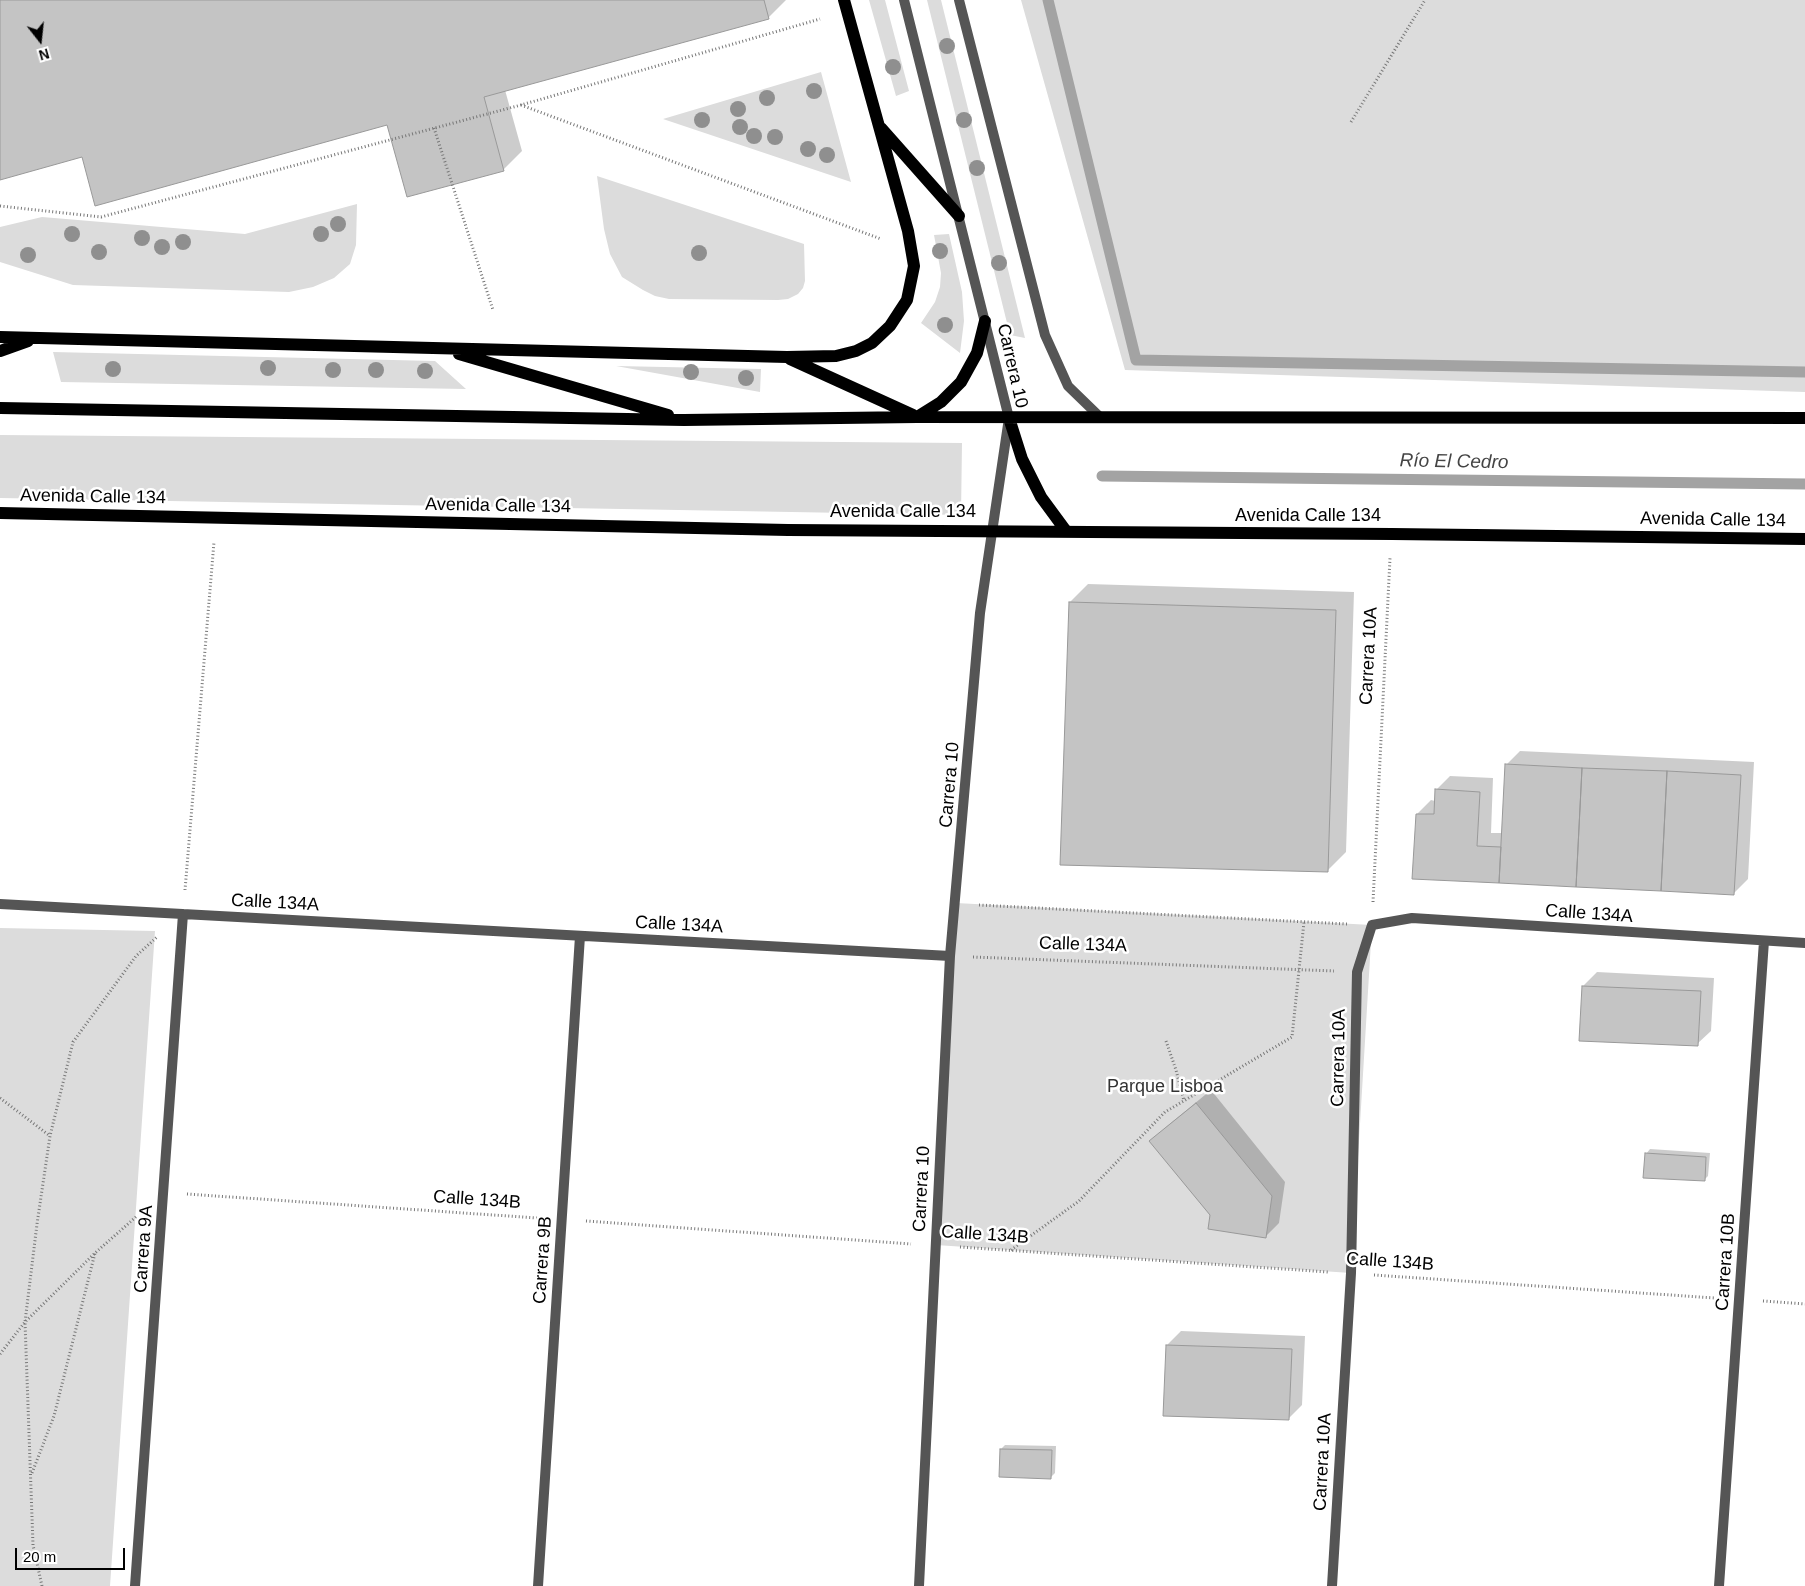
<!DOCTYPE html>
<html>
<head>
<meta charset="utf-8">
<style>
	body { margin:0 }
	#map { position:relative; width:1805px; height:1586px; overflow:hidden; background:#fff; font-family:Helvetica,sans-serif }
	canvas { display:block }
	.north { position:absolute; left:15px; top:15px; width:50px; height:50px; -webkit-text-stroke:4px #fff; paint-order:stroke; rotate:164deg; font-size:14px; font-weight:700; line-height:20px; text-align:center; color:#000 }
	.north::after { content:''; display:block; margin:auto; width:18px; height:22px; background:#000; clip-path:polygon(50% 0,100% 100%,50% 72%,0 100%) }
	.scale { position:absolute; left:15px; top:1548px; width:110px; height:22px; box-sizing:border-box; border:2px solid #000; border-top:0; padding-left:6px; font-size:15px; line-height:18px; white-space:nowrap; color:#000; -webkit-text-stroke:4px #fff; paint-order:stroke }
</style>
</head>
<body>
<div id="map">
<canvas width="1805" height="1586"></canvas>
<div class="north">N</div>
<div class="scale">20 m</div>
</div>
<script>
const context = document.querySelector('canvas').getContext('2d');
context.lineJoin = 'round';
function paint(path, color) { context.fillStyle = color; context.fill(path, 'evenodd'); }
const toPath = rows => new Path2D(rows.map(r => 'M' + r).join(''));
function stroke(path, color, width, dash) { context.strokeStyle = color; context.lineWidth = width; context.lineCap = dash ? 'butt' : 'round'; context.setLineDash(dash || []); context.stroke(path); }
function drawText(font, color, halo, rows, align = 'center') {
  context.font = font + ' Helvetica,sans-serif'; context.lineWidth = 5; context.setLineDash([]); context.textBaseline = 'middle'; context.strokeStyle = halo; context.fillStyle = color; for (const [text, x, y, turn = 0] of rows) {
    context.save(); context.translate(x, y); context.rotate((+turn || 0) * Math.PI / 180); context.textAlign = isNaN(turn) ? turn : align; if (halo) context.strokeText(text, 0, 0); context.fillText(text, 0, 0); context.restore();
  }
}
const green = toPath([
	[869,0,885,0,909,91,896,96],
	[927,0,941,0,1025,338,1010,335],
	[1021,0,1805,0,1805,392,1125,370],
	[821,72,851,182,663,119],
	[597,176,804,244,805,281,803,288,798,294,788,299,778,300,669,299,655,296,643,290,622,277,610,254,604,229],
	[357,204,356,245,350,264,334,278,313,287,289,292,73,285,0,262,0,227,42,217,245,234],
	[949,234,962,292,964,321,960,353,921,323,935,302,940,287,941,273,934,235],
	[53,352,435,361,466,389,61,382],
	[616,366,761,369,760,392],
	[0,435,962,443,961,515,0,498],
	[956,903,1372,925,1351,1273,936,1245],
	[0,928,155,931,110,1586,0,1586]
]);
const shadow = toPath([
	[0,0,786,0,768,18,505,90,522,151,503,170,388,124,83,156,0,179],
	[1088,584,1354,592,1346,852,1327,871,1070,602],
	[1520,751,1754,762,1748,879,1734,893,1414,878,1417,814,1431,800,1435,801,1436,790,1450,776,1493,778,1491,833,1503,833,1506,765],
	[1597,972,1714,978,1711,1031,1697,1044,1583,986],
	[1211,1090,1285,1182,1279,1223,1265,1237,1211,1214,1151,1141,1165,1128],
	[1650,1149,1710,1153,1708,1176,1704,1180,1646,1154],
	[1181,1331,1305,1336,1302,1405,1288,1419,1167,1345],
	[1005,1445,1056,1446,1055,1473,1051,1477,1001,1449]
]);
const stream = toPath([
	[1048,0,1136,360,1805,372],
	[1102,476,1805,484]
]);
const building = toPath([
	[0,0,764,0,769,19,484,97,504,171,407,197,387,125,95,206,82,157,0,180,0,0],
	[1069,602,1336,610,1328,872,1060,865,1069,602],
	[1505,764,1582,768,1576,887,1499,883,1505,764],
	[1582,768,1667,771,1661,891,1576,887,1582,768],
	[1667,771,1741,775,1734,895,1661,891,1667,771],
	[1435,789,1480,792,1477,846,1501,847,1499,883,1412,879,1416,814,1434,814,1435,789],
	[1582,986,1701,991,1698,1046,1579,1041,1582,986],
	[1196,1103,1272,1196,1266,1238,1208,1229,1210,1215,1149,1141,1196,1103],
	[1645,1153,1706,1157,1705,1181,1643,1178,1645,1153],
	[1166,1345,1292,1349,1289,1420,1163,1416,1166,1345],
	[1000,1449,1052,1450,1051,1479,999,1477,1000,1449]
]);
const path = toPath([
	[521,105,881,239],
	[1351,122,1425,0],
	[434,128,493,310],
	[0,206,101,217,521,105,820,19],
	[185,890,214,542],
	[1373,902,1390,558],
	[979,905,1347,924],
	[973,957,1334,971],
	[1166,1041,1176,1070,1184,1101],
	[0,1098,50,1136],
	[187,1194,537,1218],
	[586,1221,911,1244],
	[960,1247,1328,1272],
	[1011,1250,1079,1201,1165,1112,1292,1037,1304,922],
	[1374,1275,1715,1298],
	[1763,1301,1805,1304],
	[0,1354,25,1322,95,1253,137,1216],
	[32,1473,54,1416,95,1253],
	[42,1586,33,1545,25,1322,37,1224,50,1136,73,1042,136,956,157,937]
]);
const minor = toPath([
	[904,0,1009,418,980,613,950,956,919,1586],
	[959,0,1045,335,1068,386,1101,418],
	[0,904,950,956],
	[135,1586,183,914],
	[538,1586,580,936],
	[1332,1586,1351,1273,1357,972,1372,925,1412,918,1805,943],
	[1719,1586,1764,941]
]);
const primary = toPath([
	[881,128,959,216],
	[0,337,787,357,836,356,856,351,872,343,890,326,907,300,914,266,908,231,844,0],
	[0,351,28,341],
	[459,354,668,415],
	[790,359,913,415],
	[0,408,684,420,917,417,1805,418],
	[917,417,941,402,961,382,977,353,985,321],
	[1009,418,1022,459,1041,497,1066,531],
	[0,513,788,530,1392,534,1805,539]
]);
const trees = [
	[947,46],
	[893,67],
	[814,91],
	[767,98],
	[738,109],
	[702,120],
	[964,120],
	[740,127],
	[754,136],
	[775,137],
	[808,149],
	[827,155],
	[977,168],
	[338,224],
	[72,234],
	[321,234],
	[142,238],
	[183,242],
	[162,247],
	[940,251],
	[99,252],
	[699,253],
	[28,255],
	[999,263],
	[945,325],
	[268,368],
	[113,369],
	[333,370],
	[376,370],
	[425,371],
	[691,372],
	[746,378]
];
const streetNames = [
	["Carrera 10",1012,366,77],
	["Avenida Calle 134",93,497,1],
	["Avenida Calle 134",498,506,1],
	["Avenida Calle 134",903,512],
	["Avenida Calle 134",1308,516],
	["Avenida Calle 134",1713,520,1],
	["Carrera 10A",1369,656,-87],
	["Carrera 10",950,785,-85],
	["Calle 134A",275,903,3],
	["Calle 134A",1589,914,4],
	["Calle 134A",679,925,3],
	["Calle 134A",1083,945,2],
	["Carrera 10A",1339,1058,-89],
	["Carrera 10",922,1189,-87],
	["Calle 134B",477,1200,4],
	["Calle 134B",985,1235,4],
	["Carrera 9A",144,1249,-86],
	["Carrera 9B",543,1260,-86],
	["Calle 134B",1390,1262,4],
	["Carrera 10B",1726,1262,-86],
	["Carrera 10A",1323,1462,-87]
];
const parkNames = [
	["Parque Lisboa",1165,1087]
];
const waterNames = [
	["Río El Cedro",1454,462,1]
];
paint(green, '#dcdcdc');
paint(shadow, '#0003');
stroke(stream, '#a3a3a3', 11);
paint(building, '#c4c4c4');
stroke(building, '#999', 1);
stroke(path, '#777', 3, [1, 2.5]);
stroke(minor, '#555', 10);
stroke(primary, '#000', 12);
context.fillStyle = '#8f8f8f';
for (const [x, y] of trees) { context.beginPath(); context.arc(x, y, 8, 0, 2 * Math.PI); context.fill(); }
drawText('18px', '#000', '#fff', streetNames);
drawText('18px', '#333', '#fff', parkNames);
drawText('italic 19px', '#444', '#fff', waterNames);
</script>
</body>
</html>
